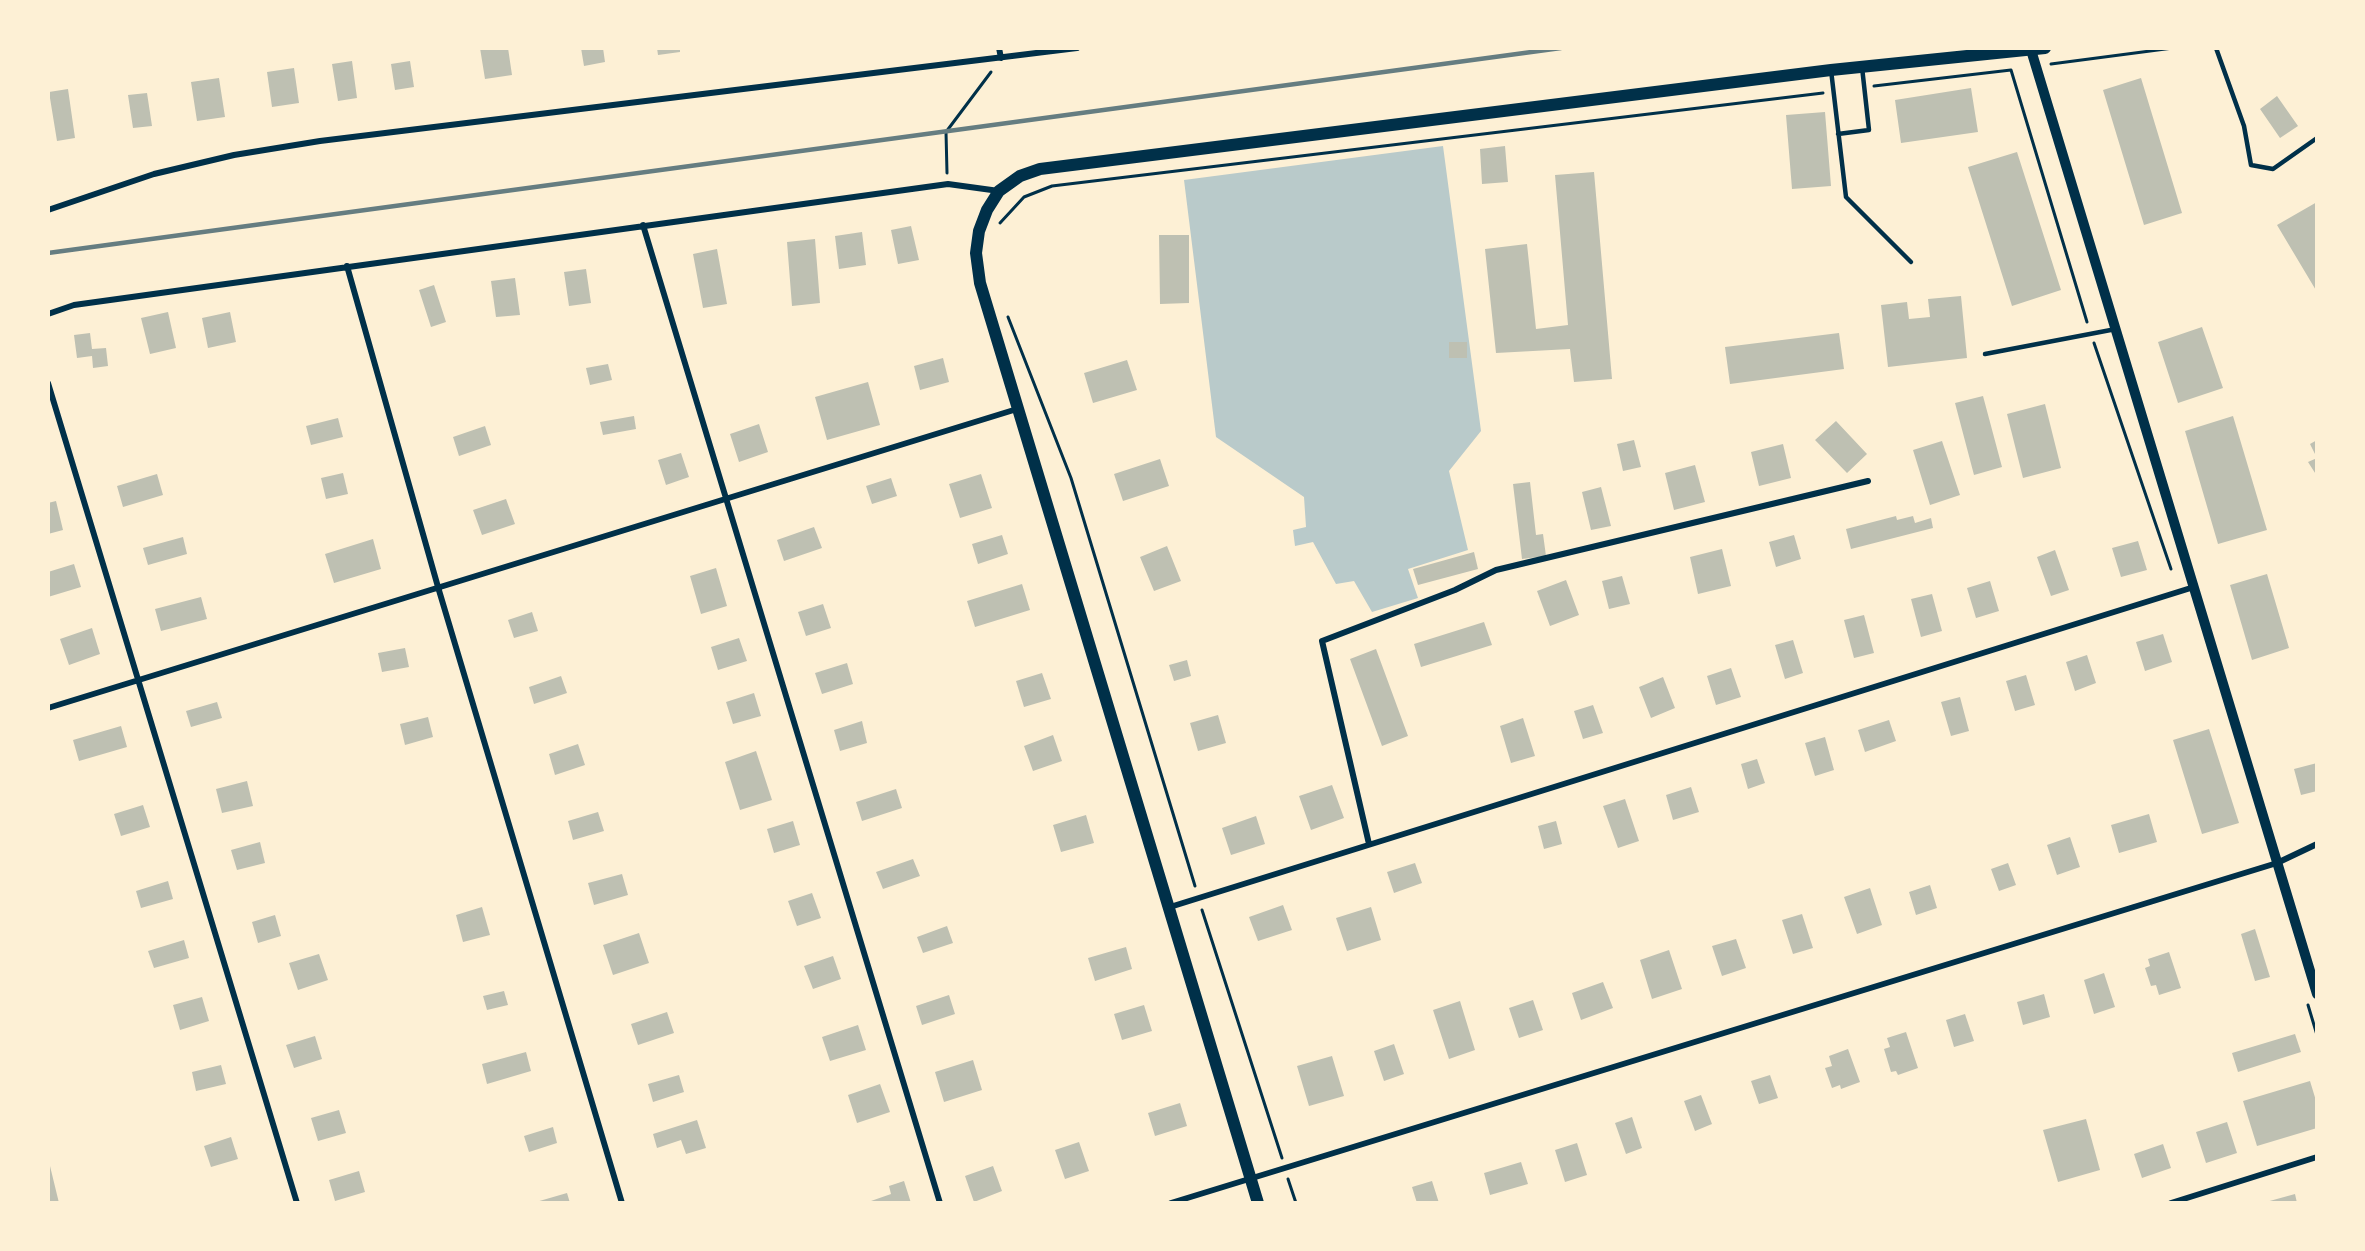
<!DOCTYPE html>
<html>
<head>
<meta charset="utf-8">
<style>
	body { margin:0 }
	#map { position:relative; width:2365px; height:1251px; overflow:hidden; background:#fdf0d5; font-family:"Crimson Pro",serif }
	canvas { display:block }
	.frame { position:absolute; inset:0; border:50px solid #fdf0d5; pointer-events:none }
</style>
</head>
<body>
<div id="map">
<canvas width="2365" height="1251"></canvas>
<div class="frame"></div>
</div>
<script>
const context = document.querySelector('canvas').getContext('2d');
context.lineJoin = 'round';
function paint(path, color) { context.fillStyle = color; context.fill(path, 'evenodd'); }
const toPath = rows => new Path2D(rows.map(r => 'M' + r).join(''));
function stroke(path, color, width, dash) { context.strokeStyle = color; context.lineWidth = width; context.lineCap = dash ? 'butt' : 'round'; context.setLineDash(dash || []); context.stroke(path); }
const green = toPath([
	[1443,146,1481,431,1449,471,1468,550,1408,569,1418,598,1372,612,1354,581,1336,584,1313,542,1295,546,1293,530,1306,527,1304,497,1216,437,1184,180]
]);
const building = toPath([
	[480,48,508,48,512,75,485,79],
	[581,48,603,48,605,62,584,66],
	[657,48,680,48,680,52,658,55],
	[352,61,357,98,338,101,332,64],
	[410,61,414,87,395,90,391,64],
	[294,68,299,103,272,107,267,72],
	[219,78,225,117,197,121,191,82],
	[2141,78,2182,213,2144,225,2103,90],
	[1971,88,1978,132,1901,143,1895,100],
	[68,89,75,138,57,141,49,92],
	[147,93,152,126,133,128,128,95],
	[2277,96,2298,126,2280,138,2260,109],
	[1825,112,1831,186,1792,189,1786,115],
	[1505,146,1508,182,1482,184,1480,149],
	[2017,152,2061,290,2012,306,1968,167],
	[1594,172,1612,379,1574,382,1570,349,1496,353,1485,249,1527,244,1536,329,1568,325,1555,175],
	[2317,202,2317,292,2277,225],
	[911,226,919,260,898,264,891,230],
	[862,232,866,265,839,269,835,236],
	[1159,235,1189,235,1189,303,1160,304],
	[815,239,820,303,792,306,787,242],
	[717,249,727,304,703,308,693,254],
	[586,269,591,303,569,306,564,272],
	[515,278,520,315,496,317,491,281],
	[434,285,446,322,431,327,419,290],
	[1961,296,1967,358,1888,367,1881,305,1907,302,1909,319,1930,317,1928,299],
	[168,312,176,348,150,354,141,318],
	[230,312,236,342,208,348,202,318],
	[2202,327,2223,388,2178,403,2158,342],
	[90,333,92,349,106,348,108,366,93,368,92,356,77,358,74,335],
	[1839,333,1844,369,1730,384,1725,347],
	[1449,342,1467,342,1467,358,1449,358],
	[943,358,949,382,920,390,914,366],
	[1127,360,1137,390,1093,403,1084,373],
	[608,364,612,380,590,385,586,368],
	[868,382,880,425,827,440,815,397],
	[1983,396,2002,467,1974,475,1955,403],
	[2045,404,2061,468,2023,478,2007,414],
	[634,416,636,429,603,435,600,422],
	[2233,416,2267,530,2218,544,2185,431],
	[338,418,343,437,311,445,306,426],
	[1836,421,1867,454,1847,473,1815,440],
	[759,424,768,452,739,462,730,434],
	[485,426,491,445,459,456,453,437],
	[1634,440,1641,467,1623,471,1617,444],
	[2317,440,2317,476,2308,462,2317,458,2310,444],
	[1942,441,1960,495,1930,505,1913,450],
	[1783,444,1791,478,1759,486,1751,452],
	[681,453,689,477,666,485,658,460],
	[1160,459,1169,486,1123,501,1114,474],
	[1695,465,1705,502,1674,510,1665,473],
	[343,473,348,494,326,499,321,478],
	[157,474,163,495,123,507,117,486],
	[981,474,992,508,960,518,949,484],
	[891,478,897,496,872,504,866,486],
	[1530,482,1536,535,1543,534,1546,556,1522,559,1513,484],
	[1601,487,1611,526,1591,530,1582,492],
	[506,499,515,524,482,535,473,510],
	[56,501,63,530,48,534,48,503],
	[1896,516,1897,520,1913,516,1915,523,1931,518,1933,528,1851,549,1846,529],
	[814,527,822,548,784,561,777,540],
	[1002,535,1008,554,978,564,972,544],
	[1794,535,1801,559,1776,567,1769,542],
	[183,537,187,554,148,565,143,548],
	[373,539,381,569,334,583,325,554],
	[2138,541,2147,570,2121,577,2112,548],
	[1167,546,1181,581,1154,591,1140,557],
	[1722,549,1731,586,1698,594,1690,557],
	[2055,550,2069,590,2051,596,2037,557],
	[1474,552,1478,569,1418,585,1413,569],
	[74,564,81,587,48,597,48,572],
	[716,568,727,606,701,614,690,576],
	[2267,574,2289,648,2252,660,2230,585],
	[1622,576,1630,604,1609,609,1602,581],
	[1566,580,1579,615,1550,626,1537,591],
	[1990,581,1999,611,1976,618,1967,588],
	[1022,584,1030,610,975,627,967,601],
	[1932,594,1942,631,1921,637,1911,599],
	[201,597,207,619,161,631,155,609],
	[823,604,831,628,806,636,798,612],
	[532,612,538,631,514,638,508,620],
	[1864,615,1874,653,1854,658,1844,620],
	[1484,622,1492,645,1421,667,1414,644],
	[92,628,100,654,69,665,60,639],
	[2163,634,2172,662,2145,671,2136,642],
	[739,638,747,661,718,670,711,647],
	[1793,640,1803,673,1785,679,1775,645],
	[405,648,409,667,382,672,378,653],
	[1376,649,1408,736,1382,746,1350,659],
	[2087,655,2096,683,2075,691,2066,662],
	[1187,660,1191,676,1174,681,1169,665],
	[847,663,853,684,822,694,815,673],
	[1731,668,1741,697,1716,705,1707,676],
	[1042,673,1051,699,1024,707,1016,681],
	[2026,675,2035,705,2015,711,2006,681],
	[561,676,567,693,534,704,529,687],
	[1663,677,1675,708,1651,718,1639,687],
	[754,693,761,716,733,724,726,702],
	[1960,697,1969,731,1951,736,1941,702],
	[217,702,222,718,191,727,186,711],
	[1593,705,1603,733,1583,739,1574,711],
	[1218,715,1226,743,1198,751,1190,723],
	[428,717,433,737,405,745,400,724],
	[1523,718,1535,756,1511,763,1500,726],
	[1889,720,1896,741,1865,752,1858,730],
	[862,721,867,743,840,751,834,730],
	[121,726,127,747,79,761,73,740],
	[2209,729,2239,823,2202,834,2173,740],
	[1053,735,1062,761,1033,771,1024,746],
	[1825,737,1834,770,1815,776,1805,743],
	[578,744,585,765,555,775,549,754],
	[756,751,772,800,740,810,725,762],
	[1757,759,1765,783,1748,789,1741,764],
	[2317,763,2317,791,2301,795,2294,769],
	[247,781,253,806,222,813,216,789],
	[1332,785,1344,818,1311,830,1299,796],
	[1691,787,1699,812,1673,820,1666,795],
	[896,789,902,808,862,821,856,802],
	[1625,799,1639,841,1618,848,1603,806],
	[143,805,150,827,121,836,114,814],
	[598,812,604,831,573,840,568,821],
	[2149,814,2157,842,2119,853,2111,825],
	[1086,815,1094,843,1061,852,1053,825],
	[1256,816,1265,844,1231,855,1222,828],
	[793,821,800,845,774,853,767,829],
	[1556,821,1562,844,1544,849,1538,826],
	[2070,837,2080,867,2057,875,2047,845],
	[260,842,265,863,237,870,231,850],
	[913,859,920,876,883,889,876,872],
	[1415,863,1422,883,1394,893,1387,872],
	[2008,863,2016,885,1999,891,1991,869],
	[622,874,628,895,594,905,588,883],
	[168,881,173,899,141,908,136,891],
	[1930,885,1937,908,1916,915,1909,892],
	[1870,888,1882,925,1857,934,1844,897],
	[812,893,821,918,797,926,788,901],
	[1283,905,1292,930,1258,941,1249,917],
	[482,907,490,935,463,942,456,915],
	[1371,907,1381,940,1347,951,1336,918],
	[1802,914,1813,948,1793,954,1782,920],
	[275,915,281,936,258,943,252,922],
	[947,926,953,943,923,953,917,937],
	[2255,929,2270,977,2255,981,2241,934],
	[639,933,649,963,613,975,603,945],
	[1736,939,1746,968,1722,976,1712,946],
	[184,940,189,958,154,968,148,951],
	[1126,947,1132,969,1095,981,1088,958],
	[1669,950,1682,989,1652,999,1640,960],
	[2169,952,2181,988,2159,995,2156,985,2151,986,2145,968,2150,966,2148,959],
	[319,954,328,980,298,990,289,963],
	[833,956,841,979,813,989,804,966],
	[2104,973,2115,1007,2094,1014,2084,980],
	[1603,982,1613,1008,1581,1020,1572,993],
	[504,991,508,1005,487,1010,483,996],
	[2044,994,2050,1017,2023,1025,2017,1002],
	[949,995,955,1014,922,1025,916,1006],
	[202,997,209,1021,180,1030,173,1005],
	[1533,1000,1543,1030,1519,1038,1509,1008],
	[1460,1001,1475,1050,1449,1059,1433,1010],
	[1144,1005,1152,1031,1122,1040,1114,1014],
	[667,1012,674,1033,638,1045,631,1024],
	[1965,1014,1974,1041,1954,1047,1946,1020],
	[858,1025,866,1050,830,1061,822,1037],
	[1906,1032,1918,1068,1898,1075,1896,1071,1891,1072,1884,1049,1890,1047,1887,1038],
	[2295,1034,2301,1052,2238,1072,2232,1053],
	[315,1036,322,1059,294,1068,286,1045],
	[1394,1044,1404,1074,1384,1081,1374,1051],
	[1848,1049,1860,1082,1841,1089,1840,1085,1832,1088,1825,1068,1832,1066,1829,1056],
	[526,1052,531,1071,487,1084,482,1064],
	[1332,1056,1344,1096,1309,1106,1297,1066],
	[973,1060,982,1090,944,1102,935,1072],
	[221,1065,226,1084,196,1091,192,1072],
	[679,1075,684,1092,653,1102,648,1084],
	[1770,1075,1778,1098,1759,1104,1751,1081],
	[2310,1081,2317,1104,2317,1128,2257,1146,2243,1101],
	[880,1084,890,1112,857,1123,848,1095],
	[1701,1095,1712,1124,1695,1131,1684,1101],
	[1180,1103,1187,1126,1155,1136,1148,1113],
	[339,1110,346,1133,318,1141,311,1118],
	[1632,1117,1642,1148,1626,1154,1615,1123],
	[2086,1119,2100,1170,2058,1182,2043,1130],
	[697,1120,706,1148,686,1154,681,1140,657,1148,653,1134],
	[2227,1122,2237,1153,2206,1163,2196,1132],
	[553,1127,557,1143,529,1152,524,1136],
	[231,1137,238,1159,211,1167,204,1146],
	[1079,1142,1089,1171,1065,1179,1055,1150],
	[1577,1143,1587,1175,1565,1182,1555,1150],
	[2163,1144,2171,1168,2142,1178,2134,1154],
	[1521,1162,1528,1184,1490,1195,1484,1173],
	[50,1166,59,1203,48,1203,48,1167],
	[993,1166,1002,1191,974,1202,965,1176],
	[359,1171,365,1192,335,1201,329,1180],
	[904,1181,911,1203,871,1203,871,1201,891,1194,889,1186],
	[1432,1181,1439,1203,1417,1203,1412,1187],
	[567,1193,570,1203,536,1203,536,1202],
	[2295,1194,2297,1203,2266,1203,2266,1202]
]);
const path = toPath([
	[2051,64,2173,48],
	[1874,86,2011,70,2087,322],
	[947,173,946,132,991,72],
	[1000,223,1024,197,1052,186,1823,93],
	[1008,317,1071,478,1195,886],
	[2094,343,2171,569],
	[1202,910,1282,1158],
	[2308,1005,2317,1035],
	[1288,1179,1296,1203]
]);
const service = toPath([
	[2216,48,2244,126,2251,165,2273,169,2317,138],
	[1831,70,1846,197,1911,262],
	[1838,134,1869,130,1862,67],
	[1985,354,2116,329]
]);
const minor = toPath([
	[999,48,1001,58],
	[48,210,154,174,234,155,320,141,1077,48],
	[643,225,940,1203],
	[347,266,438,587,622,1203],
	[48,314,74,305,948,184,999,191],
	[48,383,297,1203],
	[48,708,1017,409],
	[1369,844,1322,641,1455,590,1496,570,1868,481],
	[1170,907,2194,587],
	[1171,1203,2277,863,2317,844],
	[2171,1203,2317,1157]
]);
const tertiary = toPath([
	[2031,50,2317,994]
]);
const secondary = toPath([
	[1258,1203,980,283,976,253,979,231,987,210,999,191,1020,176,1040,169,1831,70,2045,48]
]);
const rail = toPath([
	[48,253,1561,48]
]);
paint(green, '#b9caca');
paint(building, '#bec0b2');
stroke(path, '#003049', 3);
stroke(service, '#003049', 4.5);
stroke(minor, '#003049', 6);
stroke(tertiary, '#003049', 10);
stroke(secondary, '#003049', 12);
stroke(rail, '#657d81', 4.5);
</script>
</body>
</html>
